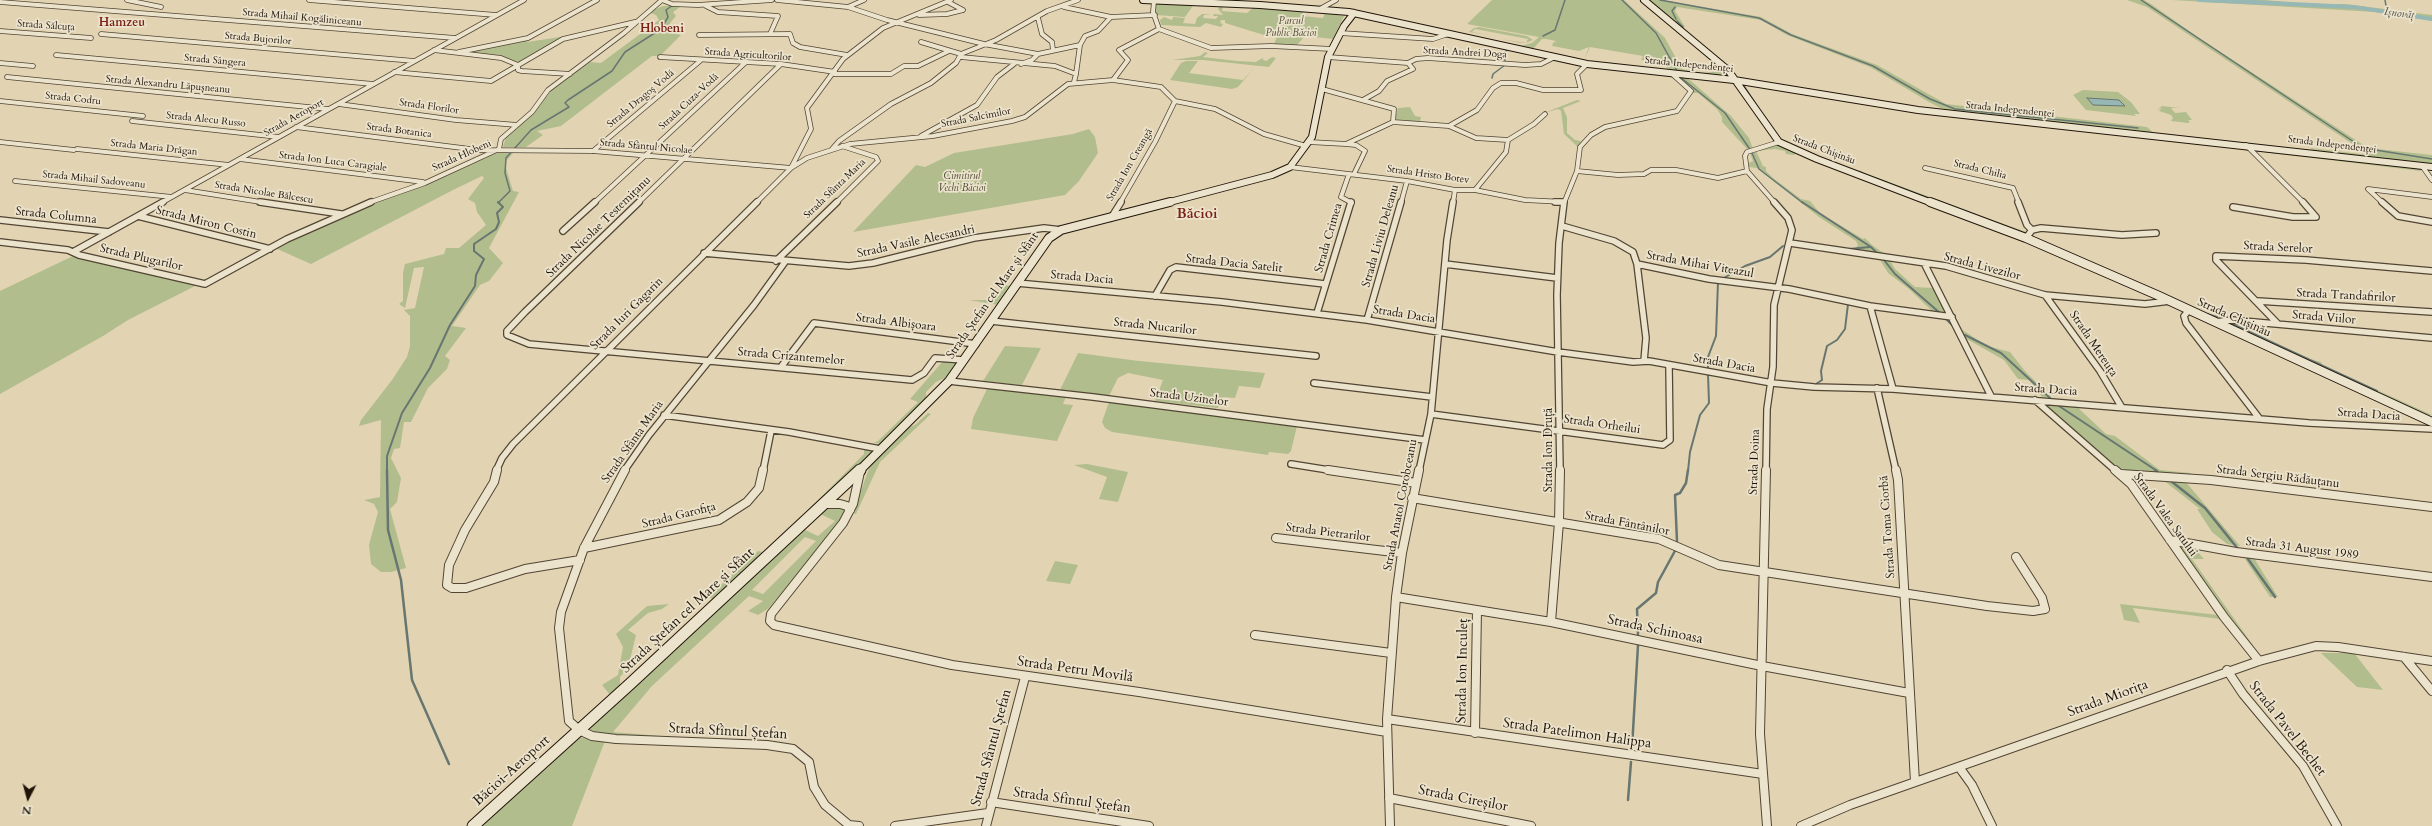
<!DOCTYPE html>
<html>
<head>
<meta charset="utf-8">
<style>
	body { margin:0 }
	#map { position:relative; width:2432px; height:826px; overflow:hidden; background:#e2d4b2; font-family:Cardo,serif }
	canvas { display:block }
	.north { position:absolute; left:8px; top:778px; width:40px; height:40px; -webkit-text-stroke:3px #ece3cd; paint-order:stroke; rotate:186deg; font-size:11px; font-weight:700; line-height:16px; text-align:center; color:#21150a }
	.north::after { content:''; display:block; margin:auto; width:14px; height:18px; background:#21150a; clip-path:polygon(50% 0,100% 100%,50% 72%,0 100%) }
</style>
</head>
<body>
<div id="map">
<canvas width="2432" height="826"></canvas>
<div class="north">N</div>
</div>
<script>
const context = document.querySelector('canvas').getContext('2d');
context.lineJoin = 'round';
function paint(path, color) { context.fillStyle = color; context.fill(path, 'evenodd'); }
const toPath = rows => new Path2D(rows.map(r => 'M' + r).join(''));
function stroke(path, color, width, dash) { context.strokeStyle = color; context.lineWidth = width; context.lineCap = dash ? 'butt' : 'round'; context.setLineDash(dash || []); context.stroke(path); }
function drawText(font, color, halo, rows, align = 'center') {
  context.font = font + ' Cardo,serif'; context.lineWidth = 3.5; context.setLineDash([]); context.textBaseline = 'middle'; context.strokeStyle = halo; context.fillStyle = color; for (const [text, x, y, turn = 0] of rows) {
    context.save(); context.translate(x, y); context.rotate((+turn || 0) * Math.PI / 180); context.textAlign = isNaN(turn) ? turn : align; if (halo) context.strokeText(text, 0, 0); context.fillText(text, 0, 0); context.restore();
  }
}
const green = toPath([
	[1492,0,1624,0,1665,38,1682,69,1701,73,1723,71,1694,43,1709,54,1728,76,1668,71,1663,59,1649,57,1646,61,1641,60,1643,56,1590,47,1584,60,1589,47,1579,51,1552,46,1553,43,1556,41,1546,39,1542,39,1532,50,1516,47,1532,43,1539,37,1467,24],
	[1648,0,1662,0,1761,17,1792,34,1877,65,1946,104,2147,127,2155,134,1898,106,1957,112,1941,108,1929,102,1870,67,1787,35,1761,20,1677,7,1675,11,1685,27,1682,27],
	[2127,0,2144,0,2151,4,2196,36,2368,148,2432,155,2432,166,2313,151,2310,148,2369,155,2147,7],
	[2172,0,2265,0,2308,4,2345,4,2432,15,2432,21,2375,12],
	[1158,2,1192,5,1195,3,1185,17,1156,15,1155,7],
	[683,5,673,12,676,16,670,23,677,34,681,35,660,56,652,56,561,126,537,131,543,135,526,147,503,147,506,137,533,114,553,88,590,62,601,63,659,20,656,15,648,12,663,6],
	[1219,7,1223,7,1222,11,1247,13,1253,8,1305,10,1301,16,1323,18,1325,13,1344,16,1333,39,1305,36,1296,46,1274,44,1277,37,1264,35,1225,23,1225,20,1221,20,1220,23,1223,24,1221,27,1206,23,1200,27,1161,25,1160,20,1164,17,1172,20,1173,17,1185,18,1183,23,1195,24,1197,18,1202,14,1211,14,1204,15,1203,18,1216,19,1218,16,1213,16,1214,14,1223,15,1218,9],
	[1479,27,1527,36,1533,40,1525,43,1521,43,1500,39,1526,43,1528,39,1475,29,1472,32,1494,36,1469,32,1474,28],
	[567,36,574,36,563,38,519,62,464,52,529,40,527,42],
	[1205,52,1208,53,1203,57,1237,61,1256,62,1264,57,1262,59,1266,61,1272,57,1276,58,1269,67,1203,60,1172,60,1200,56],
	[1186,61,1198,61,1189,73,1243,80,1254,68,1238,87,1232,89,1170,80,1181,63],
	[1676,76,1685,77,1691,81,1731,116,1749,138,1753,149,1748,150,1722,122,1722,117,1717,109,1698,93,1693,93,1691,96,1692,92],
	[2083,90,2118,92,2131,102,2140,114,2134,114,2136,116,2086,110,2073,95],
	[1577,100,1581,101,1563,108,1567,117,1567,133,1575,140,1581,141,1578,147,1564,134,1561,111,1558,109,1544,113],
	[2162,106,2180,108,2171,108,2175,113,2186,112,2192,120,2188,120,2190,122,2188,123,2171,121,2173,118,2171,115,2159,111,2162,108,2157,110],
	[1410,107,1415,116,1421,117,1420,121,1422,123,1395,119,1398,108],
	[1089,129,1095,137,1098,153,1079,181,1065,195,853,232,916,165,925,167,954,153,1073,134],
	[1775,145,1796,153,1794,155,1786,154,1785,151,1775,149,1756,151,1763,166,1766,167,1766,171,1773,178,1801,199,1810,201,1820,213,1863,239,1865,238,1872,245,1888,256,1848,249,1856,248,1858,245,1856,241,1819,217,1757,168,1749,167,1749,163,1753,161,1750,153],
	[2252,147,2419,167,2421,171,2254,151],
	[502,151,514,152,506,161,506,168,513,191,519,192,489,248,503,263,489,281,480,285,452,326,466,328,445,356,450,360,447,369,428,388,411,422,404,422,400,448,394,449,391,458,401,478,397,502,390,509,406,568,391,572,381,572,371,564,369,545,378,512,374,504,364,500,380,497,381,420,359,426,361,420,392,380,407,357,410,346,410,316,404,310,415,308,424,267,414,268,405,308,399,304,403,301,403,273,405,264,444,254,446,248,459,248,486,225,477,212,475,203,468,199,484,178,482,176,455,189,311,264,275,248,381,198,435,181],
	[1859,170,1867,174,2026,232,2020,234,1860,174],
	[75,255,199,284,128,320,103,336,0,394,0,291],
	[1879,258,1895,261,1891,262,1895,269,1915,287,1933,288,1948,314,1931,313,1930,309,1909,289,1888,273],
	[1003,285,1012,286,999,305,969,300,990,300],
	[2225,322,2268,324,2271,327,2237,325,2310,359,2321,362,2322,365,2432,415,2422,415],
	[1961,329,1987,346,2010,352,2025,371,2052,398,2042,397,2029,380,2018,379,2004,360,1965,338],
	[1005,346,1041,348,1022,385,983,381],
	[1078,353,1139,361,1265,373,1260,388,1239,386,1235,398,1223,397,1218,408,1155,401,1163,380,1128,373,1118,378,1109,396,1060,390],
	[943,361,959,361,947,377,936,382,926,392,926,399,881,444,874,443,878,441,918,402,910,399],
	[988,387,1067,395,1063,404,1073,405,1057,441,971,429,973,418],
	[1109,402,1216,416,1297,426,1291,451,1288,454,1269,452,1268,455,1112,432,1105,428,1102,422],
	[2053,403,2074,404,2106,434,2115,436,2160,470,2190,473,2193,477,2134,473,2120,469,2046,406],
	[928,413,931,414,880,462,856,514,853,513,871,463,904,429,915,425],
	[864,447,872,452,716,601,703,594,723,583,758,551,763,552,784,534,864,454],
	[1087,464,1128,472,1118,502,1099,499,1107,477,1074,465],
	[2163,480,2185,481,2240,546,2227,544,2212,532,2197,509,2200,509],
	[839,507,843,508,845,512,843,519,769,608,758,615,748,611,763,601,749,596,652,686,613,732,661,736,657,739,627,738,591,732,590,728,803,529,818,536,835,521,820,514,825,509],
	[805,537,816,541,763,594,752,590],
	[2178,545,2195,549,2204,559,2192,559,2257,651,2252,648],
	[2243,556,2254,558,2278,597,2270,597],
	[1055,561,1078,565,1070,584,1046,581],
	[669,604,662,609,648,613,628,630,636,635,628,668,620,677,620,688,611,696,602,685,618,675,623,647,616,634,647,606],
	[2120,604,2218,615,2220,619,2133,608,2140,623,2124,620],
	[2321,653,2354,653,2383,690,2357,687],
	[579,737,605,741,572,826,479,826]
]);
const water = toPath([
	[2087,98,2119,100,2125,106,2093,105,2087,98]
]);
const streamFar2 = toPath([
	[1622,0,1656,33,1677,71],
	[1660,0,1759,18,1791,35,1873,66,1930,99,1955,109,2138,128],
	[2141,0,2363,148,2432,159],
	[2385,0,2387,12],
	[1675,7,1672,11,1676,19],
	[1677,21,1683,27],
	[1543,36,1555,30,1565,0],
	[1505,61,1504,53,1507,50],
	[1680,77,1725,113,1749,148],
	[1492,78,1493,74,1505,65],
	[1744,86,1761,112],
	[1752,153,1759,169,1803,203],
	[1875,178,1931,199],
	[498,203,510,191,505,173,506,158,531,130,569,107,565,103,568,100,612,71,625,52,661,29,668,17,666,10,673,5]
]);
const streamFar1 = toPath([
	[1802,202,1871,247,1878,254],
	[1849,249,1870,247],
	[1884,260,1895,274,1940,313],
	[1722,279,1745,266,1770,257,1783,246],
	[2207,314,2217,317],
	[1945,318,1952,325],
	[2230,323,2377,391],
	[1965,335,2001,353,2050,398],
	[1708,369,1708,357,1716,336,1718,282],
	[1816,384,1822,380,1821,371,1827,346,1837,340,1845,329,1848,304],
	[2059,406,2157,471],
	[387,471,387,456,402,413,430,368,450,325,475,286,476,275,484,259,474,251,474,244,496,229,499,222,497,213,503,207,498,202],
	[1688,471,1690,452,1700,415,1709,403,1708,374]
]);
const stream = toPath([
	[387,470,388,530,401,580,412,680,449,764],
	[2155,470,2157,471],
	[2171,481,2205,508,2238,549],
	[1677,541,1675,495,1680,493,1686,483,1688,470],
	[2248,559,2275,597],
	[1638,634,1637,609,1656,593,1658,582,1676,549],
	[1632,748,1638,645],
	[1628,800,1631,762]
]);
const river = toPath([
	[2195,0,2251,0,2354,5,2432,17,2432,21,2354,9,2199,2,2195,0]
]);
const streetFar2 = toPath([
	[127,0,161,7],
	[309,0,496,15],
	[662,0,672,4,698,5,772,0],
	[777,0,848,7,887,20,984,44,1038,54],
	[1154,1,1153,12,1159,29],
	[0,2,455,38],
	[948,2,963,10],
	[706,6,718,12,778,16,770,34],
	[848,7,864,0],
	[1064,7,1111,17],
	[1320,9,1336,0],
	[919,15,947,14,963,10],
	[1038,18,1042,34,1052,42,1053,50],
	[1159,29,1211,48,1271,46,1332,49],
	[0,31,91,38],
	[1340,33,1433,39,1448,34],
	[101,34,414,61],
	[699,35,790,34,793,43,800,47,847,55],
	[921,42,961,54],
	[434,50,501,58,518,65],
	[459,52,528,38,597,0],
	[56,55,373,84],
	[660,57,781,64,835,72],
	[961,57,1055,66,1076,74,1074,82],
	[1328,57,1408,63,1416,59,1428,58,1525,65,1541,64,1553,58],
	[0,63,33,66],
	[1021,64,1032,60,1038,54,1080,45,1085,36,1098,31,1111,17,1155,15],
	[518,65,518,70,522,71,570,74],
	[394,72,491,81,563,39,635,22],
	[834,74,891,74,904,66,918,66,949,51],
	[1076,74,1080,45],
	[7,77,328,109],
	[1113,80,1128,60,1119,50,1159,29],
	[1322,89,1394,109,1393,122],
	[1363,100,1379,91,1387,81,1413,69,1408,63],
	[0,101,143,116],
	[339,104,456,120,517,125],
	[132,121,279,137],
	[1449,126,1477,110,1493,88,1501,83,1516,83,1543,90,1581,90,1577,74,1587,64],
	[296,127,478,150,593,151,791,168,807,158,850,144,933,136,1012,121,1025,117,1068,84,1113,80,1161,87,1175,101,1215,109,1264,134,1306,146],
	[921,136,977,105,997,77,1014,64],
	[0,142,74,150],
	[1309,142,1346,144,1393,122,1449,126,1476,138,1508,140],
	[1346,144,1356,145,1365,151,1354,174],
	[2246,145,2304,203],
	[77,149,229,165],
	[832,149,839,141,891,104,931,83,956,63,961,54,996,40,1047,11,1078,0],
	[593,151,700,61],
	[240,159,423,182],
	[2422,166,2432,180],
	[1290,167,1407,181,1455,190,1475,190,1525,200,1564,202],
	[1925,168,2013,188,2019,203],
	[1577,171,1618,175,1644,174,1651,170,1676,170,1718,178,1747,171],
	[1349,174,1341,197,1352,203],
	[15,181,172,197],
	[185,190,267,203],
	[1475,190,1506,152,1508,140,1534,124,1545,114],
	[161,203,524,0],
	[368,203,425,183,499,149,501,139,532,112,548,90,624,33,662,0],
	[594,203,746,62],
	[638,203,781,64],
	[756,203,791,168,811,129,807,108,843,59,883,28,951,0],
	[836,203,878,161,876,157,842,146],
	[1120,203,1155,142,1175,101],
	[1401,203,1407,181],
	[1453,203,1455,190],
	[1564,203,1577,171,1580,147,1591,135,1605,127,1677,111,1691,91,1671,73],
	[1775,203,1747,171,1745,156,1747,152,1779,142],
	[2383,203,2368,189,2432,197]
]);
const streetFar1 = toPath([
	[260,202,341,214],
	[639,202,525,312,507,331,507,335,529,344,912,380,924,373,935,358,964,360],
	[1555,202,1564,202],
	[2018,202,2027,225,2032,230],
	[2382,202,2398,216,2432,222],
	[2233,207,2293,217,2316,217,2303,202],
	[138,216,270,249],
	[1111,218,1121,202],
	[0,220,109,232],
	[1562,226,1614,241,1633,252,1637,264,1709,279,1789,289,1870,306,1952,317],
	[563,231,595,202],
	[2026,238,2032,230,2041,228,2122,235,2156,233],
	[0,242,68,250,79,255,205,284,287,239,371,202],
	[1790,243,1946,266,2045,295,2145,304,2170,301],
	[73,252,163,202],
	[704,253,849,266,873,263,974,238,1044,228,1061,230],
	[776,261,837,202],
	[1924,263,1991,396],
	[1445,264,1557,278],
	[1637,264,1646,338,1644,361],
	[1017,283,1222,302,1367,320,1558,352,1633,362,1649,361,1772,383,1814,387,1893,389,2309,423,2432,429],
	[2045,295,2100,371,2121,406],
	[1155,296,1170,270,1176,267,1325,284],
	[2258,301,2432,312],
	[1870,306,1893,389],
	[2189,310,2184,316,2186,323,2259,418],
	[1317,313,1351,202],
	[1367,320,1401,202],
	[991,321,1316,356],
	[2215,322,2232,320,2432,338],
	[2278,324,2216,260,2216,256,2306,260,2432,271],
	[781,367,814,323,976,344],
	[949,381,1093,397,1425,440],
	[1314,383,1432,397],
	[1877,388,1896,471],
	[2035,400,2116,471],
	[1431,414,1663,445,1670,440,1669,366],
	[664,415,789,432,880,449],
	[1291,464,1335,471],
	[496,471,502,458,513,444,757,202],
	[624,471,649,435,754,305,785,262],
	[763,471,771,431],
	[1419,471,1431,414,1447,240,1453,202],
	[1560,471,1557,295,1559,243,1564,202],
	[1766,471,1767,409,1773,367,1774,305,1792,230,1788,218,1774,202]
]);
const street = toPath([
	[497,470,494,482,465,530,449,565,447,585,452,588,466,588,525,569,580,560],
	[625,470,584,548,561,612,559,628,569,721,579,730,592,736,616,739,767,745,793,749,809,762,814,787,825,805,849,825,859,826],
	[1328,470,1416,483],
	[1766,470,1760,734,1767,826],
	[1896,470,1898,480,1915,782],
	[2115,470,2131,484,2224,617,2259,661],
	[860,472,853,504,843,523,771,614,770,621,774,625,952,665,1139,692,1387,732],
	[2121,474,2211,480,2432,507],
	[1412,498,1659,539,1719,565,1987,606,2033,611,2045,609,2042,598,2016,557],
	[824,504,840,504,847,506,850,510],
	[1276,538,1402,553],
	[2170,540,2236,552,2432,577],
	[584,548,719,520,747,502,759,488,763,470],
	[1396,597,1551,622,1762,666,1909,693],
	[1551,622,1559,522,1560,470],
	[1255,635,1391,653],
	[2404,657,2432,691],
	[2227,670,2243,694,2303,766,2337,826],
	[1387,719,1763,774],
	[1475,733,1477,610],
	[1959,767,1972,785,1992,826],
	[1389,798,1531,826],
	[991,802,1149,826],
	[895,826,988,813],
	[986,826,1025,677],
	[1390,826,1387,719,1396,597,1402,553,1419,470],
	[1801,826,1850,805,2259,661,2316,646,2338,647,2432,661]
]);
const secondaryFar2 = toPath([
	[1143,0,1260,5,1349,12,1587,64,1734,80,1918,110,2432,167],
	[1644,0,1728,70,1779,142,1817,159,1932,203],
	[1166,203,1272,175,1290,167,1312,137,1328,57,1344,26,1354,13]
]);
const secondaryFar1 = toPath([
	[1930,202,2026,238,2157,295,2432,422],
	[859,471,949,381,1049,238,1061,230,1170,202]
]);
const secondary = toPath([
	[473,826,630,684,860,470]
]);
const farStreetnames = [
	["Strada Mihail Kogăliniceanu",302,18,5],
	["Strada Sălcuța",46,26,4],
	["Strada Bujorilor",258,39,5],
	["Strada Andrei Doga",1465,53,3],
	["Strada Agricultorilor",748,55,4],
	["Strada Sângera",215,61,5],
	["Strada Independenței",1689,65,6],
	["Strada Alexandru Lăpușneanu",168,85,5],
	["Strada Codru",73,99,6],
	["Strada Dragoș Vodă",641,99,-40],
	["Strada Cuza-Vodă",689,102,-43],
	["Strada Florilor",429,107,8],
	["Strada Independenței",2010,110,6],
	["Strada Aeroport",294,118,-29],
	["Strada Salcîmilor",976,118,-11],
	["Strada Alecu Russo",206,120,6],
	["Strada Botanica",399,131,7],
	["Strada Independenței",2332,145,7],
	["Strada Sfântul Nicolae",646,147,5],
	["Strada Maria Drăgan",154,148,6],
	["Strada Chișinău",1824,150,21],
	["Strada Hlobeni",462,156,-24],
	["Strada Ion Luca Caragiale",333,162,7],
	["Strada Ion Creangă",1130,165,-60],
	["Strada Chilia",1980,170,14],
	["Strada Hristo Botev",1428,175,8],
	["Strada Mihail Sadoveanu",94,180,6],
	["Strada Sfânta Maria",835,189,-44],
	["Strada Nicolae Bălcescu",264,193,9]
];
const farParknames = [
	["Parcul",1291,22],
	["Public Băcioi",1291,34],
	["Cimitirul",962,177],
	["Vechi Băcioi",962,189]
];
const farWaternames = [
	["Ișnovăț",2399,14,8]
];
const farQuarternames = [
	["Hamzeu",122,23],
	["Hlobeni",662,29]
];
const streetNames = [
	["Strada Columna",56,216,6],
	["Strada Miron Costin",206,223,14],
	["Strada Nicolae Testemițanu",599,227,-44],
	["Strada Liviu Deleanu",1381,236,-74],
	["Strada Crimea",1329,238,-74],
	["Strada Vasile Alecsandri",916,242,-12],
	["Strada Serelor",2278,248,3],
	["Strada Plugarilor",141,258,13],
	["Strada Dacia Satelit",1234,264,6],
	["Strada Mihai Viteazul",1700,265,10],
	["Strada Livezilor",1982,267,15],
	["Strada Dacia",1082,278,5],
	["Strada Ștefan cel Mare și Sfânt",993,296,-55],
	["Strada Trandafirilor",2346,296,3],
	["Strada Iuri Gagarin",627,314,-45],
	["Strada Dacia",1404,315,9],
	["Strada Chișinău",2234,318,24],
	["Strada Viilor",2324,318,5],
	["Strada Albișoara",896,323,7],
	["Strada Nucarilor",1155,327,6],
	["Strada Mereuța",2093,344,56],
	["Strada Crizantemelor",791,357,5],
	["Strada Dacia",1724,364,10],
	["Strada Dacia",2046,390,4],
	["Strada Uzinelor",1189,398,7],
	["Strada Dacia",2369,415,4],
	["Strada Orheilui",1602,425,8],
	["Strada Sfânta Maria",633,442,-55],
	["Strada Ion Druță",1549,450,-90],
	["Strada Doina",1755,462,-88],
	["Strada Sergiu Rădăuțanu",2278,477,7],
	["Strada Anatol Corobceanu",1401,505,-79],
	["Strada Valea Satului",2165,515,54],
	["Strada Garofița",679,516,-14],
	["Strada Fântânilor",1627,524,11],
	["Strada Toma Ciorbă",1888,527,-94],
	["Strada Pietrarilor",1328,533,7],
	["Strada 31 August 1989",2302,549,7]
];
const quarterNames = [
	["Băcioi",1197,215]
];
const nearStreetnames = [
	["Strada Ștefan cel Mare și Sfânt",688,611,-43],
	["Strada Schinoasa",1655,630,12],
	["Strada Petru Movilă",1075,670,8],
	["Strada Ion Inculeț",1463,671,-89],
	["Strada Miorița",2108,699,-20],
	["Strada Pavel Bechet",2287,729,52],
	["Strada Sfîntul Ștefan",728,732,3],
	["Strada Patelimon Halippa",1577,734,8],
	["Strada Sfântul Ștefan",992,748,-75],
	["Băcioi-Aeroport",512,771,-42],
	["Strada Cireșilor",1463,799,11],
	["Strada Sfîntul Ștefan",1072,801,8]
];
paint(green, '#b2bd8d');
paint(water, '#97b7b5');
stroke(water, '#687671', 1);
stroke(streamFar2, '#687671', 1.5);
stroke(streamFar1, '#687671', 2);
stroke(stream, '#687671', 2.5);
paint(river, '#97b7b5');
stroke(streetFar2, '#514534', 5.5);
stroke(streetFar1, '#514534', 8);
stroke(street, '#514534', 10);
stroke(secondaryFar2, '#21150a', 8);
stroke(secondaryFar1, '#21150a', 10);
stroke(secondary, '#21150a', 13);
stroke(streetFar2, '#ece3cd', 4);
stroke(streetFar1, '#ece3cd', 5.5);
stroke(street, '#ece3cd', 8);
stroke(secondaryFar2, '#ece3cd', 6);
stroke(secondaryFar1, '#ece3cd', 8);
stroke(secondary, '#ece3cd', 11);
drawText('10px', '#21150a', '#ece3cd', farStreetnames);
drawText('italic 10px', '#4c4731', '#ece3cd', farParknames);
drawText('italic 11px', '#4a4e46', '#ece3cd', farWaternames);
drawText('bold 12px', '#7a1f14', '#ece3cd', farQuarternames);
drawText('12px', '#21150a', '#ece3cd', streetNames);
drawText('bold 14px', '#7a1f14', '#ece3cd', quarterNames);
drawText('14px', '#21150a', '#ece3cd', nearStreetnames);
</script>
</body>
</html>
